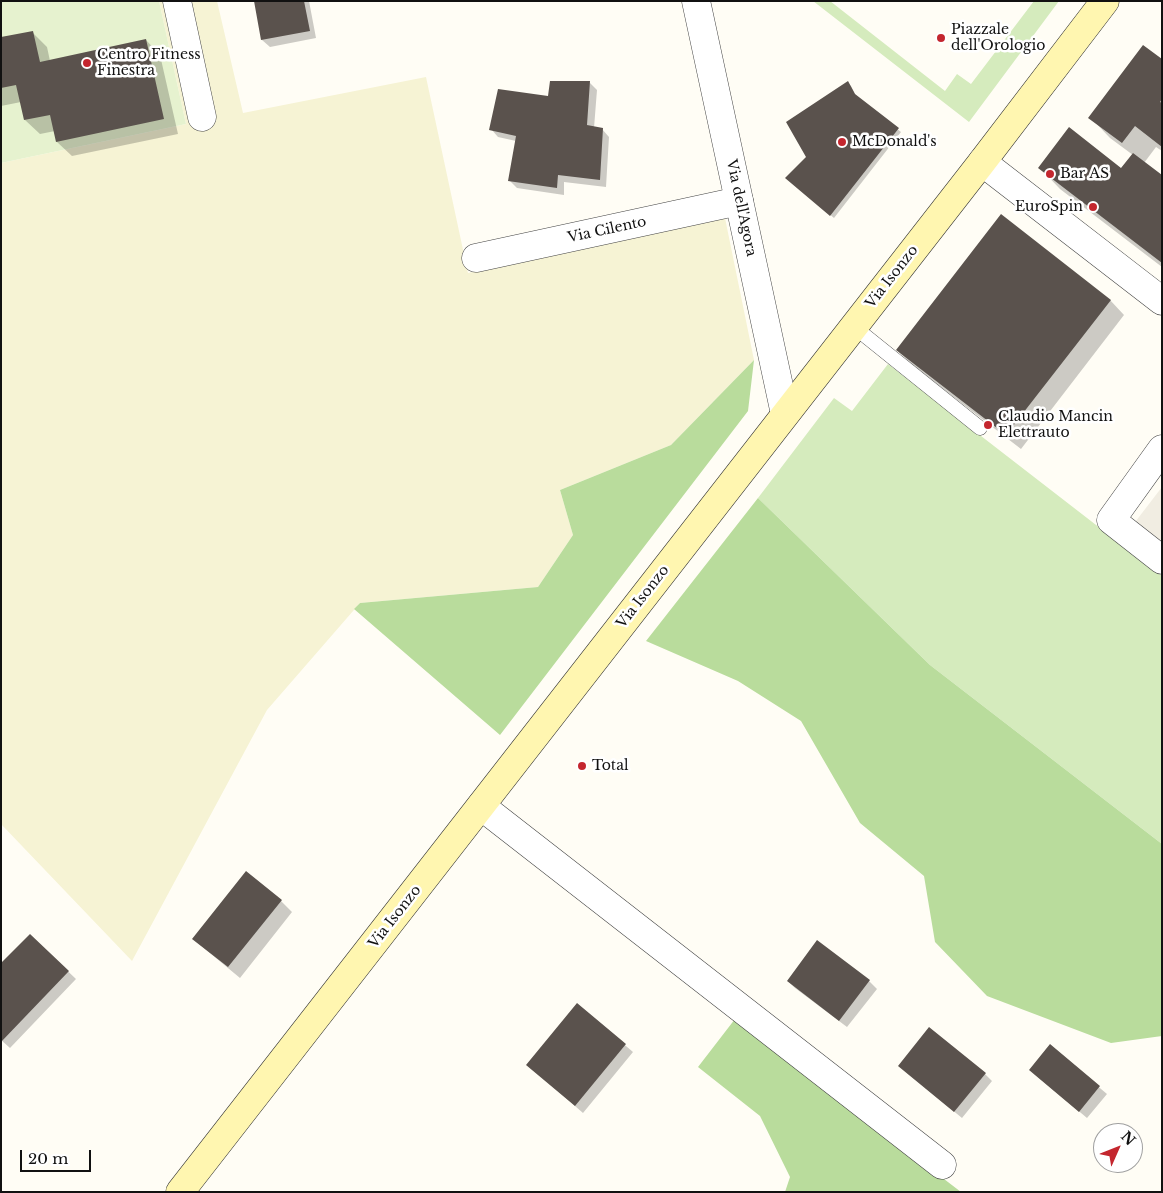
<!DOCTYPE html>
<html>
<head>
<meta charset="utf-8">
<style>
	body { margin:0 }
	#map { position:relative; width:1163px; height:1193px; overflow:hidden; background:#fffdf5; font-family:"Libre Baskerville",serif }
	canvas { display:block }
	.frame { position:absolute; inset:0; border:2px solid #111; pointer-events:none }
	.north { position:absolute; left:1093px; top:1123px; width:50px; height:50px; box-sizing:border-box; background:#fff; border:1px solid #a0a0a0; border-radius:50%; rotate:46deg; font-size:14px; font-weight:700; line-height:20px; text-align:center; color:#111 }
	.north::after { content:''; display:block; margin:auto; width:18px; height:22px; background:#c4262e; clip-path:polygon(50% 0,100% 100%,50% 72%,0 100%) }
	.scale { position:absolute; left:20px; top:1150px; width:71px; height:22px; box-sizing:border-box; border:2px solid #111; border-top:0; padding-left:6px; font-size:15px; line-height:18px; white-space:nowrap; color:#111; -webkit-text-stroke:4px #fff; paint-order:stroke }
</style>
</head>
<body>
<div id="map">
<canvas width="1163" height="1193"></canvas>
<div class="frame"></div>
<div class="north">N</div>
<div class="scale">20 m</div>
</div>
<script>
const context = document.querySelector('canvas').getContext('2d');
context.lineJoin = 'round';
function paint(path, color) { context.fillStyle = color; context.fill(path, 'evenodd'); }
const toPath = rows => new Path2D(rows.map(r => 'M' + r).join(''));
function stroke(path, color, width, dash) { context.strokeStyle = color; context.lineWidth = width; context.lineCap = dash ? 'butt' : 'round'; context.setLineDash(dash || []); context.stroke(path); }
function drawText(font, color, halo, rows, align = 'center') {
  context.font = font + ' "Libre Baskerville",serif'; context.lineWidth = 5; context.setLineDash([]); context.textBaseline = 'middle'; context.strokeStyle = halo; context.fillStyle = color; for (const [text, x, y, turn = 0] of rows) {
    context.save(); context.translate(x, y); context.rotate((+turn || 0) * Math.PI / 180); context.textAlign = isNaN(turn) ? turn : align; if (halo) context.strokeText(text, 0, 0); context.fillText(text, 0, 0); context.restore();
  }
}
const farmland = toPath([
	[159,1,217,1,243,113,426,77,468,273,725,218,754,360,671,445,560,490,573,535,538,587,360,603,267,710,132,961,1,824,1,163,186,124]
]);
const green = toPath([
	[813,1,830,1,945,91,957,74,971,84,1034,1,1059,1,969,122],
	[888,364,1162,576,1162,844,930,665,758,498,834,398,852,411]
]);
const forest = toPath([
	[754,360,748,411,500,735,354,609,360,603,538,587,573,535,560,490,671,445],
	[758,498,930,665,1162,844,1162,1036,1111,1043,987,996,935,942,924,876,860,823,801,721,738,681,646,641],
	[735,1019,961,1192,785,1192,790,1177,760,1116,698,1067]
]);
const pitch = toPath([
	[1,1,159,1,186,124,1,163]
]);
const plaza = toPath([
	[1162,487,1162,555,1129,530]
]);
const shadow = toPath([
	[309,1,316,38,270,47,262,40,255,2],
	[32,32,47,47,50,61,146,40,160,55,178,134,72,156,57,142,55,131,40,134,25,120,21,102,1,106,1,39],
	[1162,61,1162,151,1156,147,1144,163,1162,176,1162,267,1060,189,1040,168,1122,169,1133,155,1110,138,1090,117],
	[589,82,597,90,594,128,602,129,609,137,606,187,564,182,564,195,517,188,510,181,516,141,498,137,491,129,549,97],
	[848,83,851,86,857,98,901,132,834,218,790,181,807,157],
	[1110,300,1124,315,1021,449,912,365,897,350],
	[246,873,281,901,292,912,240,978,205,949,194,939],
	[30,935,76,979,10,1048,1,1040],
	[818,942,869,981,877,989,847,1027,795,988,788,981],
	[578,1005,633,1052,583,1113,528,1065],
	[1050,1046,1107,1094,1087,1118,1038,1077],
	[907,1073,985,1074,992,1081,962,1118]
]);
const building = toPath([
	[254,1,304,1,310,31,261,40],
	[33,31,40,62,146,39,164,119,56,142,50,115,24,120,16,85,1,88,1,37],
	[1143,45,1162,59,1162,99,1160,102,1162,103,1162,147,1135,126,1122,143,1088,118],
	[550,81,590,81,587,125,603,128,600,180,558,175,557,188,508,181,516,136,489,130,498,89,548,96],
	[848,81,855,94,899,128,830,216,785,178,806,157,786,122],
	[1069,127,1121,168,1133,153,1162,175,1162,263,1038,168],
	[1001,214,1111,300,1006,435,896,350],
	[246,871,282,900,228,967,192,939],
	[30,934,69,971,1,1042,1,963],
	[817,940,870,980,839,1021,787,981],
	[577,1003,626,1044,575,1106,526,1065],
	[929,1027,986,1073,954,1112,898,1066],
	[1050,1044,1100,1086,1079,1112,1029,1070]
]);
const service = toPath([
	[853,326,980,428]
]);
const minor = toPath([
	[177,1,202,117],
	[982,162,1162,301],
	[476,258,739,201],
	[1162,449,1111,520,1162,560],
	[481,806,942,1165]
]);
const tertiary = toPath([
	[696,1,785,414]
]);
const secondary = toPath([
	[180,1192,982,162,1105,1]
]);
const markers = [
	[941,38,5,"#c4262e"],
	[87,63,5,"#c4262e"],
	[842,142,5,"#c4262e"],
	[1050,174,5,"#c4262e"],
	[1093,207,5,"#c4262e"],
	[988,425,5,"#c4262e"],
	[582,766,5,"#c4262e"]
];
const poiNames = [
	["Piazzale",951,30],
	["dell'Orologio",951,46],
	["Centro Fitness",97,55],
	["Finestra",97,71],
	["McDonald's",852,142],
	["Bar AS",1060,174],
	["EuroSpin",1083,207,"right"],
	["Claudio Mancin",998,417],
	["Elettrauto",998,433],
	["Total",592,766]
];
const streetNames = [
	["Via dell'Agora",741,208,78],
	["Via Cilento",607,230,-12],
	["Via Isonzo",892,277,-52],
	["Via Isonzo",643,597,-52],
	["Via Isonzo",395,917,-52]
];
paint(farmland, '#f6f3d4');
paint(green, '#d5ebbd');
paint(forest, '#b9dc9c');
paint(pitch, '#e6f2cf');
paint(plaza, '#f1ede2');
paint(shadow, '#0003');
paint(building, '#5a524d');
stroke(service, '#444', 15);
stroke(minor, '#444', 29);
stroke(tertiary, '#444', 29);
stroke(secondary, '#333', 29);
stroke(service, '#fff', 14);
stroke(minor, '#fff', 28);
stroke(tertiary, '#fff', 28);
stroke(secondary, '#fff6b0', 28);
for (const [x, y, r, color] of markers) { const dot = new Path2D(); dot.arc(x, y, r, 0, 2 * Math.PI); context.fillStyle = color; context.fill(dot); stroke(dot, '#fff', 2); }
drawText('14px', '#111', '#fff', poiNames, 'left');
drawText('14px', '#111', '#fff', streetNames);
</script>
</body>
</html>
